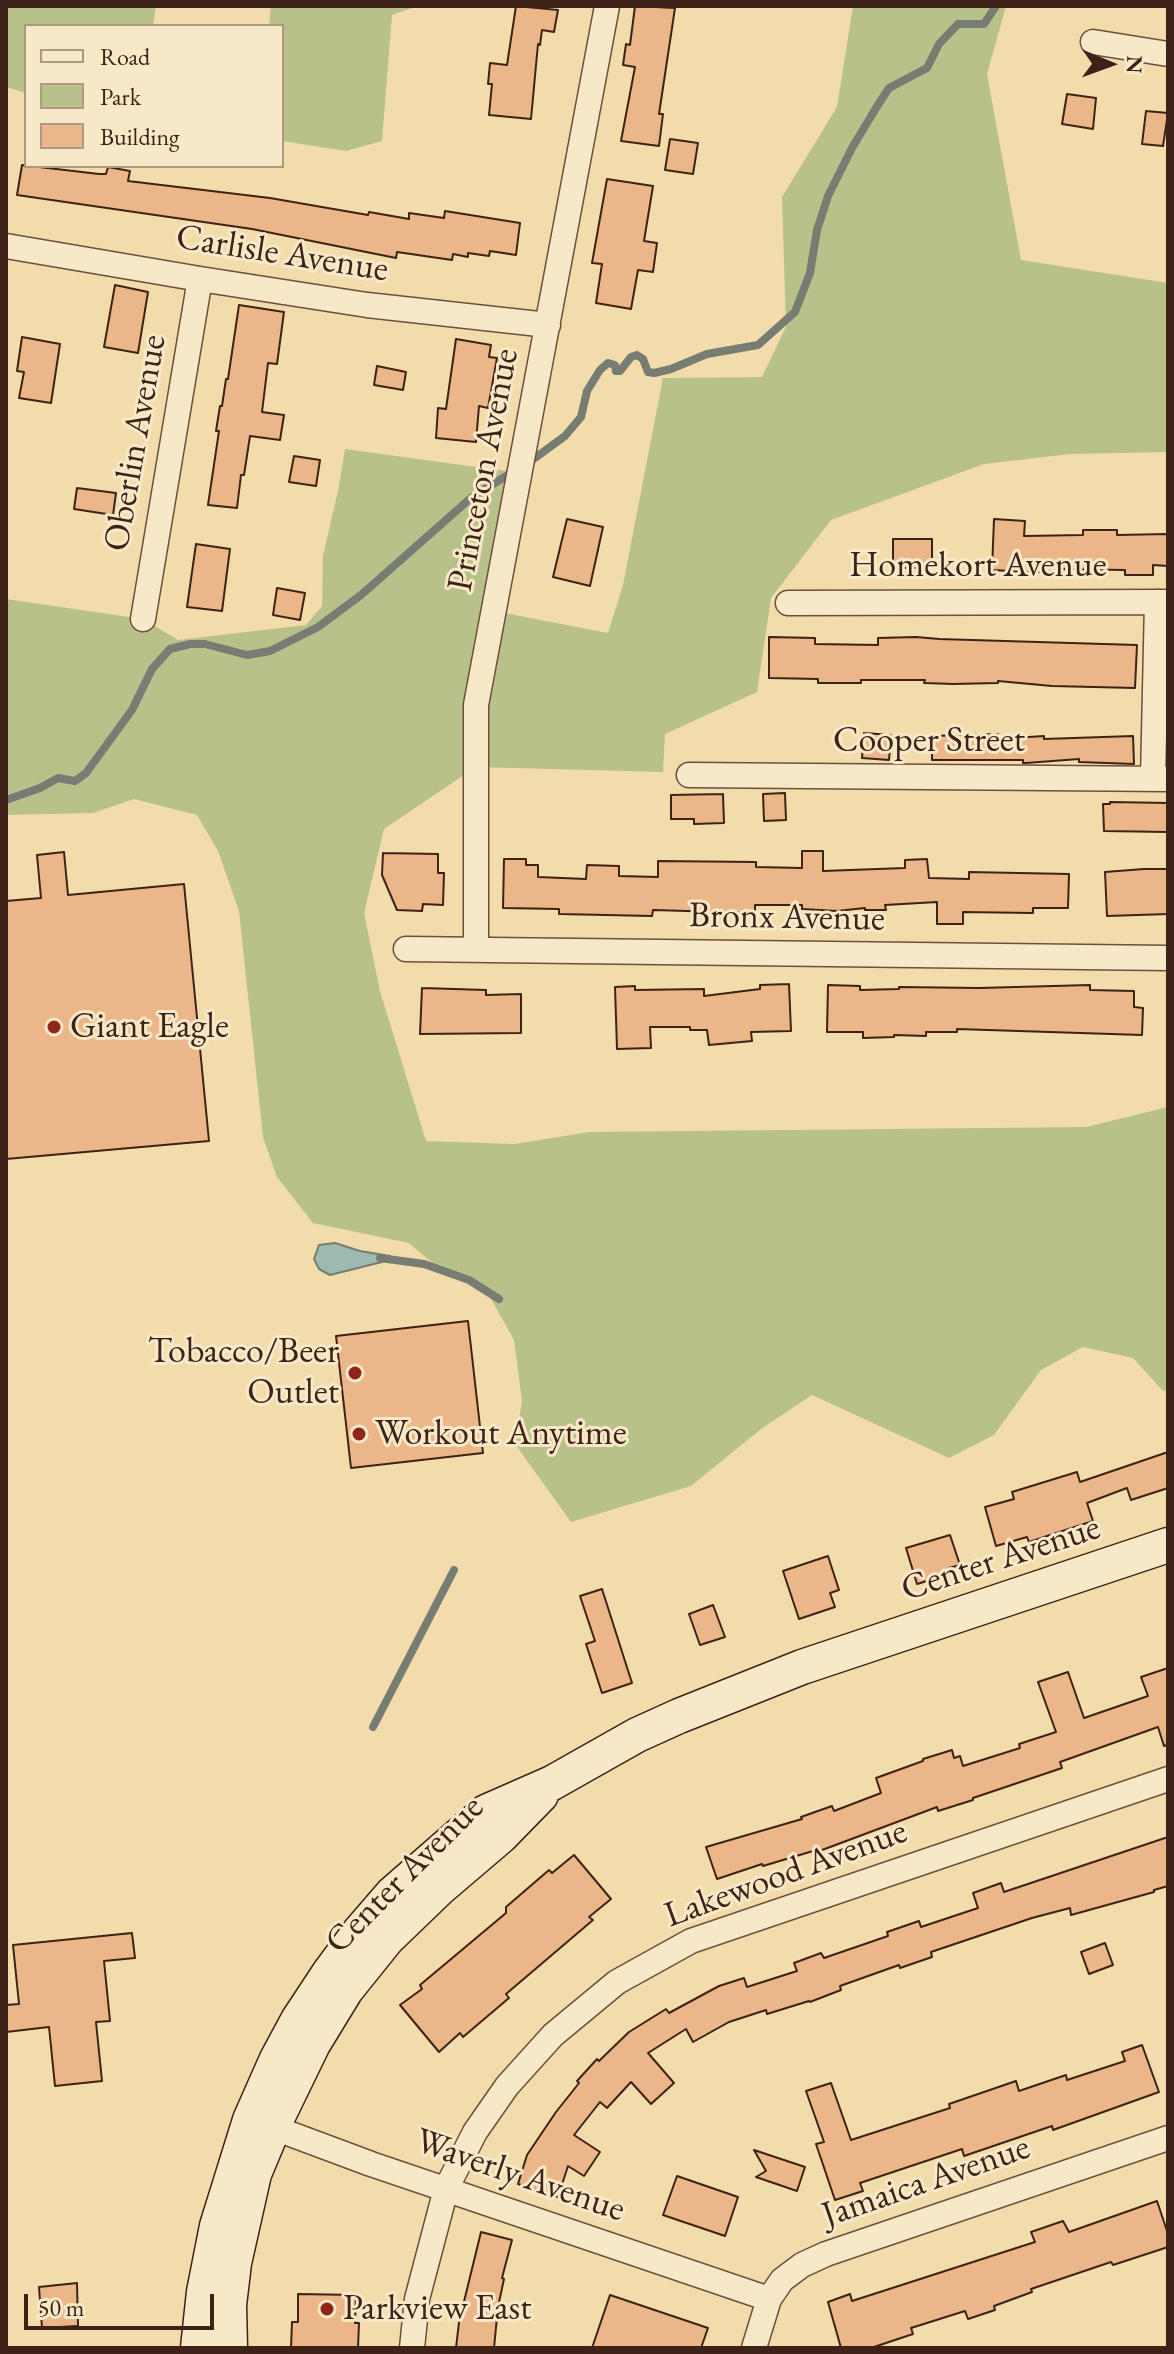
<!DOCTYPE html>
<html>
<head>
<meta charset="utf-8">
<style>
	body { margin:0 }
	#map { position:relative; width:1174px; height:2354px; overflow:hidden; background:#f3dcab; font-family:"EB Garamond",serif }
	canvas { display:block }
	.frame { position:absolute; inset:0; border:8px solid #3e2217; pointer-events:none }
	.legend { position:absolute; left:24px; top:24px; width:260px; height:144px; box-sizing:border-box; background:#f7e8c8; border:2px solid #ad9981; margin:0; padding:10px 14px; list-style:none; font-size:24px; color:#3e2217 }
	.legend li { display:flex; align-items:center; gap:16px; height:40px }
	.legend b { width:40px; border:2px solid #ad9981 }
	.north { position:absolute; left:1070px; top:24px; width:80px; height:80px; -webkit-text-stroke:6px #f7e8c8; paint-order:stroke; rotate:91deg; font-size:22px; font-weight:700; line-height:32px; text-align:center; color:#3e2217 }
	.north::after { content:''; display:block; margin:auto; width:28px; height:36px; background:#3e2217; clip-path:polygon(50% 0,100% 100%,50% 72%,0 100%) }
	.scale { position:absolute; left:24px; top:2294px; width:190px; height:36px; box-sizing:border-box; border:4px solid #3e2217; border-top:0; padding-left:10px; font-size:24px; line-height:28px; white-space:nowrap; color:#3e2217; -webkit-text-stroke:6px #f7e8c8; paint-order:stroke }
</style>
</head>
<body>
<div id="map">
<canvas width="1174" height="2354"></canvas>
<div class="frame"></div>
<ul class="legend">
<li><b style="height:10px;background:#f7e8c8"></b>Road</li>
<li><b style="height:22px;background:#b9c18b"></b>Park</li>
<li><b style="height:22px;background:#ebb688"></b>Building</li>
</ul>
<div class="north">N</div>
<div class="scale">50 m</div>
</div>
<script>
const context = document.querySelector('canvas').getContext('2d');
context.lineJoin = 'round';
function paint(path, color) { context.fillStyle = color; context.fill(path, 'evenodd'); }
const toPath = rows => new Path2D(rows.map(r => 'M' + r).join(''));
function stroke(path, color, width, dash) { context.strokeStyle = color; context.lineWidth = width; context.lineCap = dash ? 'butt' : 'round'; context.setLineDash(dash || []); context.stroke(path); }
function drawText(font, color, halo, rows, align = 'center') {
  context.font = font + ' "EB Garamond",serif'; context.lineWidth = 6; context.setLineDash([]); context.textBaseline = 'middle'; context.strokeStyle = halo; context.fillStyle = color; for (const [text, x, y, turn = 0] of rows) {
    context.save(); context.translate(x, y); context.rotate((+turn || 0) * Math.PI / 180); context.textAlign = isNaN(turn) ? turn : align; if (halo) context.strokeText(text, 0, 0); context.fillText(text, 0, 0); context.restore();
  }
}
const green = toPath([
	[6,6,156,6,153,26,26,26,26,93,6,87],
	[271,6,418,6,392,15,382,141,346,151,282,141,282,26,269,26],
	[853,6,1006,6,987,74,1021,260,1168,283,1168,452,1070,454,984,464,831,520,771,598,757,692,665,734,663,772,476,767,384,829,364,913,380,991,426,1141,515,1144,589,1132,1086,1127,1168,1107,1168,1391,1163,1391,1133,1358,1083,1347,1041,1370,994,1435,949,1458,812,1395,761,1429,691,1486,571,1522,515,1444,522,1401,514,1340,485,1288,444,1273,409,1243,313,1223,277,1177,263,1137,239,911,218,851,197,815,134,799,93,813,6,815,6,599,143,619,178,640,306,625,322,606,323,556,339,486,345,449,520,473,494,611,608,633,623,585,663,378,762,377,786,327,782,197,837,107]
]);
const water = toPath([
	[335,1243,360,1251,390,1256,386,1261,330,1275,319,1269,314,1259,319,1245,335,1243]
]);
const stream = toPath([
	[528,463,565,436,581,417,587,391,600,370,608,363,615,365,616,371,620,371,631,357,637,355,643,359,648,372,654,373,671,369,707,354,758,345,795,312,810,273,817,230,828,196,852,148,876,108,889,88,927,68,939,44,958,24,984,24,996,6],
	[6,800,40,788,58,778,75,781,86,773,132,710,152,669,170,649,190,644,205,644,247,655,270,651,318,627,361,595,472,497,516,470],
	[380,1258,424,1264,469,1280,499,1299],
	[373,1727,454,1570]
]);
const building = toPath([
	[516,6,558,10,554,32,542,30,540,45,538,44,531,119,489,115,492,84,488,84,490,63,507,65,516,6],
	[635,6,675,8,659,114,663,114,659,146,621,141,635,67,623,65,626,44,630,45,635,6],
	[1067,94,1096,98,1093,129,1062,124,1067,94],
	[1146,111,1168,113,1163,146,1142,144,1146,111],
	[670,139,698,143,693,174,665,170,670,139],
	[22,165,99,174,106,174,108,167,130,171,128,181,270,198,368,215,369,212,409,219,409,213,444,218,445,211,520,223,516,255,490,251,489,256,468,253,468,257,453,254,452,260,397,252,396,258,252,229,17,195,22,165],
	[607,179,653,186,644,241,657,243,653,272,638,270,631,309,596,303,602,264,592,263,607,179],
	[115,285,148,292,138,353,104,347,115,285],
	[239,305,284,312,277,364,268,363,262,412,284,415,280,440,250,436,244,475,241,475,237,508,208,505,219,431,216,431,220,406,222,406,226,379,228,379,239,305],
	[22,337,60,344,51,403,19,398,24,372,17,371,22,337],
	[456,339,491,345,489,357,497,358,488,408,479,406,476,442,436,438,438,408,446,409,456,339],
	[377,366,406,372,403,390,374,385,377,366],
	[294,456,320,460,316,486,289,482,294,456],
	[77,488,116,493,113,515,74,509,77,488],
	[567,519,603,527,590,586,553,577,567,519],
	[994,519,1025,521,1024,536,1083,535,1083,530,1117,530,1117,535,1168,534,1168,566,1153,565,1153,575,1125,575,1125,570,1055,569,1054,572,1028,572,992,570,994,519],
	[893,539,932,539,932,568,893,568,893,539],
	[196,544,230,549,222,611,187,607,196,544],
	[277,588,305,593,300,620,273,615,277,588],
	[769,637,815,638,815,644,878,645,878,638,916,637,939,639,1137,645,1135,688,1052,686,998,681,998,683,953,684,924,683,925,680,861,680,861,683,818,683,818,679,769,678,769,637],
	[864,733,891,735,889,760,862,758,864,733],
	[998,734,998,739,1044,736,1044,739,1133,736,1134,764,1079,762,1079,759,1026,763,1023,763,1023,760,932,760,932,736,998,734],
	[785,793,786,820,764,821,763,794,785,793],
	[723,794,724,823,694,824,694,819,671,819,671,795,723,794],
	[1110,802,1168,803,1168,832,1104,831,1103,804,1110,804,1110,802],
	[802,851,823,851,823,871,905,868,905,860,927,859,929,878,969,879,969,872,1069,874,1068,908,1033,908,1033,913,963,912,963,924,937,924,937,902,885,905,886,910,865,910,865,908,837,911,802,909,802,905,755,905,755,913,653,910,652,916,559,914,559,909,503,908,504,859,526,859,526,865,538,865,538,877,586,879,587,865,619,866,619,876,658,877,658,861,756,862,756,867,802,868,802,851],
	[64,852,68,895,184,884,209,1141,6,1159,6,901,41,898,37,855,64,852],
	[383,853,438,854,438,873,444,873,443,905,423,904,422,911,397,910,382,875,383,853],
	[1144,869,1168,869,1168,914,1107,916,1105,872,1144,869],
	[789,984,791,1031,751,1032,752,1041,709,1045,707,1030,690,1030,690,1027,650,1027,651,1048,617,1049,615,987,635,986,635,990,704,989,704,996,760,989,760,985,789,984],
	[828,985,860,986,860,990,899,989,899,987,979,988,1090,985,1090,990,1134,991,1134,1007,1143,1008,1142,1035,957,1029,957,1032,926,1032,926,1036,894,1035,894,1037,863,1038,863,1032,827,1032,828,985],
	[422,988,486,990,486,995,521,994,521,1033,420,1034,422,988],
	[468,1321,483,1453,351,1468,336,1336,468,1321],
	[1168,1452,1168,1488,1131,1500,1127,1488,1087,1503,1093,1521,1029,1542,1027,1537,996,1546,985,1507,1014,1499,1012,1492,1077,1472,1080,1482,1168,1452],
	[950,1535,960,1565,949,1568,950,1574,917,1584,906,1548,950,1535],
	[828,1556,839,1590,830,1593,835,1607,799,1619,783,1571,828,1556],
	[602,1589,632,1683,602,1693,586,1644,595,1641,580,1596,602,1589],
	[713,1605,725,1637,700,1645,689,1614,713,1605],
	[1168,1668,1168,1745,1164,1746,1158,1727,1060,1762,1062,1768,973,1798,973,1800,938,1811,937,1807,814,1853,813,1851,763,1866,762,1864,717,1879,706,1847,802,1819,801,1817,832,1806,834,1811,881,1793,876,1778,923,1761,923,1759,952,1750,954,1758,960,1756,963,1766,1020,1748,1019,1744,1056,1732,1038,1682,1068,1672,1084,1718,1148,1696,1141,1677,1168,1668],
	[1168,1837,1168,1886,1154,1890,1154,1892,1071,1915,1070,1908,1032,1918,931,1952,932,1957,900,1968,899,1965,840,1986,841,1990,810,2002,809,2001,767,2014,766,2010,729,2022,693,2042,686,2029,648,2053,674,2083,651,2104,631,2082,607,2108,600,2102,574,2135,600,2152,584,2176,568,2166,558,2197,518,2184,527,2155,556,2112,579,2083,577,2081,597,2059,599,2061,629,2032,666,2009,669,2013,719,1986,744,1978,747,1987,797,1971,794,1963,821,1953,824,1958,888,1936,887,1932,919,1921,921,1927,978,1908,973,1893,1001,1883,1004,1892,1168,1837],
	[574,1855,611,1899,589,1917,593,1920,506,1994,509,1998,463,2037,460,2033,439,2052,400,2005,422,1989,420,1985,506,1913,506,1907,549,1870,552,1873,574,1855],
	[132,1933,135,1958,104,1961,110,2021,96,2022,102,2081,55,2086,49,2027,6,2032,6,2005,19,2004,13,1945,132,1933],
	[1105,1943,1113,1965,1089,1974,1081,1952,1105,1943],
	[1142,2045,1159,2092,1053,2130,1052,2126,964,2156,962,2149,860,2183,863,2191,835,2200,816,2144,824,2142,806,2091,831,2083,851,2140,950,2108,949,2104,1016,2081,1019,2091,1066,2075,1067,2080,1125,2061,1122,2052,1142,2045],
	[754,2150,805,2167,797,2191,756,2177,766,2171,754,2150],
	[677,2176,738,2197,725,2236,663,2215,677,2176],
	[1157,2201,1168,2234,1168,2247,1113,2265,1111,2262,1031,2289,1032,2292,994,2306,995,2310,968,2319,965,2311,911,2328,913,2334,871,2348,841,2348,828,2302,850,2294,852,2301,1035,2242,1031,2232,1063,2221,1069,2232,1157,2201],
	[481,2232,512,2240,502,2278,504,2279,498,2307,494,2348,456,2348,459,2322,481,2232],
	[77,2283,78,2326,42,2328,39,2287,77,2283],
	[298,2294,356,2295,355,2323,359,2323,358,2348,291,2348,292,2322,298,2322,298,2294],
	[610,2295,708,2328,701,2348,592,2348,610,2295]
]);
const street = toPath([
	[1093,42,1168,54],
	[6,246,200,279,367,305,548,325],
	[788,603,1168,602],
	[143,619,200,279],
	[689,775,1168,779],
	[1153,779,1157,602],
	[406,949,1168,958],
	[476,950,476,705,607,6],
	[261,2123,371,2164,769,2299],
	[412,2348,417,2299,446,2189,475,2132,507,2086,553,2035,617,1982,691,1941,1168,1779],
	[754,2348,769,2299,782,2280,802,2265,826,2254,1168,2138]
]);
const secondary = toPath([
	[198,2348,204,2292,217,2226,250,2120,277,2059,298,2020,329,1973,360,1931,392,1894,486,1812,552,1783,637,1735,679,1716,802,1667,1168,1545],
	[230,2348,229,2305,234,2263,254,2174,279,2114,313,2044,346,1990,387,1939,440,1888,501,1836,541,1795]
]);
const markers = [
	[54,1027,8,"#8f2418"],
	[355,1373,8,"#8f2418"],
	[359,1434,8,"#8f2418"],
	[327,2309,8,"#8f2418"]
];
const streetNames = [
	["Carlisle Avenue",282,254,9],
	["Oberlin Avenue",136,443,-80],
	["Princeton Avenue",484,470,-79],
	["Homekort Avenue",978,566],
	["Cooper Street",929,741],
	["Bronx Avenue",787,918,1],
	["Center Avenue",1001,1559,-18],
	["Lakewood Avenue",786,1874,-20],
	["Center Avenue",405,1875,-45],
	["Waverly Avenue",520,2176,19],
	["Jamaica Avenue",926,2182,-19]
];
const poiNames = [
	["Giant Eagle",70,1027],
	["Tobacco/Beer",339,1352,"right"],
	["Outlet",339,1393,"right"],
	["Workout Anytime",375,1434],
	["Parkview East",343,2309]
];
paint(green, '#b9c18b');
paint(water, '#9dbab0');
stroke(water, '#777d73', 2);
stroke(stream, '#777d73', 8);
paint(building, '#ebb688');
stroke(building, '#3e2217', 2);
stroke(street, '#6b503c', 27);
stroke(secondary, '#3e2217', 37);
stroke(street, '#f7e8c8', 24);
stroke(secondary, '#f7e8c8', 34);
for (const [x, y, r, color] of markers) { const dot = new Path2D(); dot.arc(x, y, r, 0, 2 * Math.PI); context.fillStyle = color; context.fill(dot); stroke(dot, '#f7e8c8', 3); }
drawText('36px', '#3e2217', '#f7e8c8', streetNames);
drawText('36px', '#3e2217', '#f7e8c8', poiNames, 'left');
</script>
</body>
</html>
